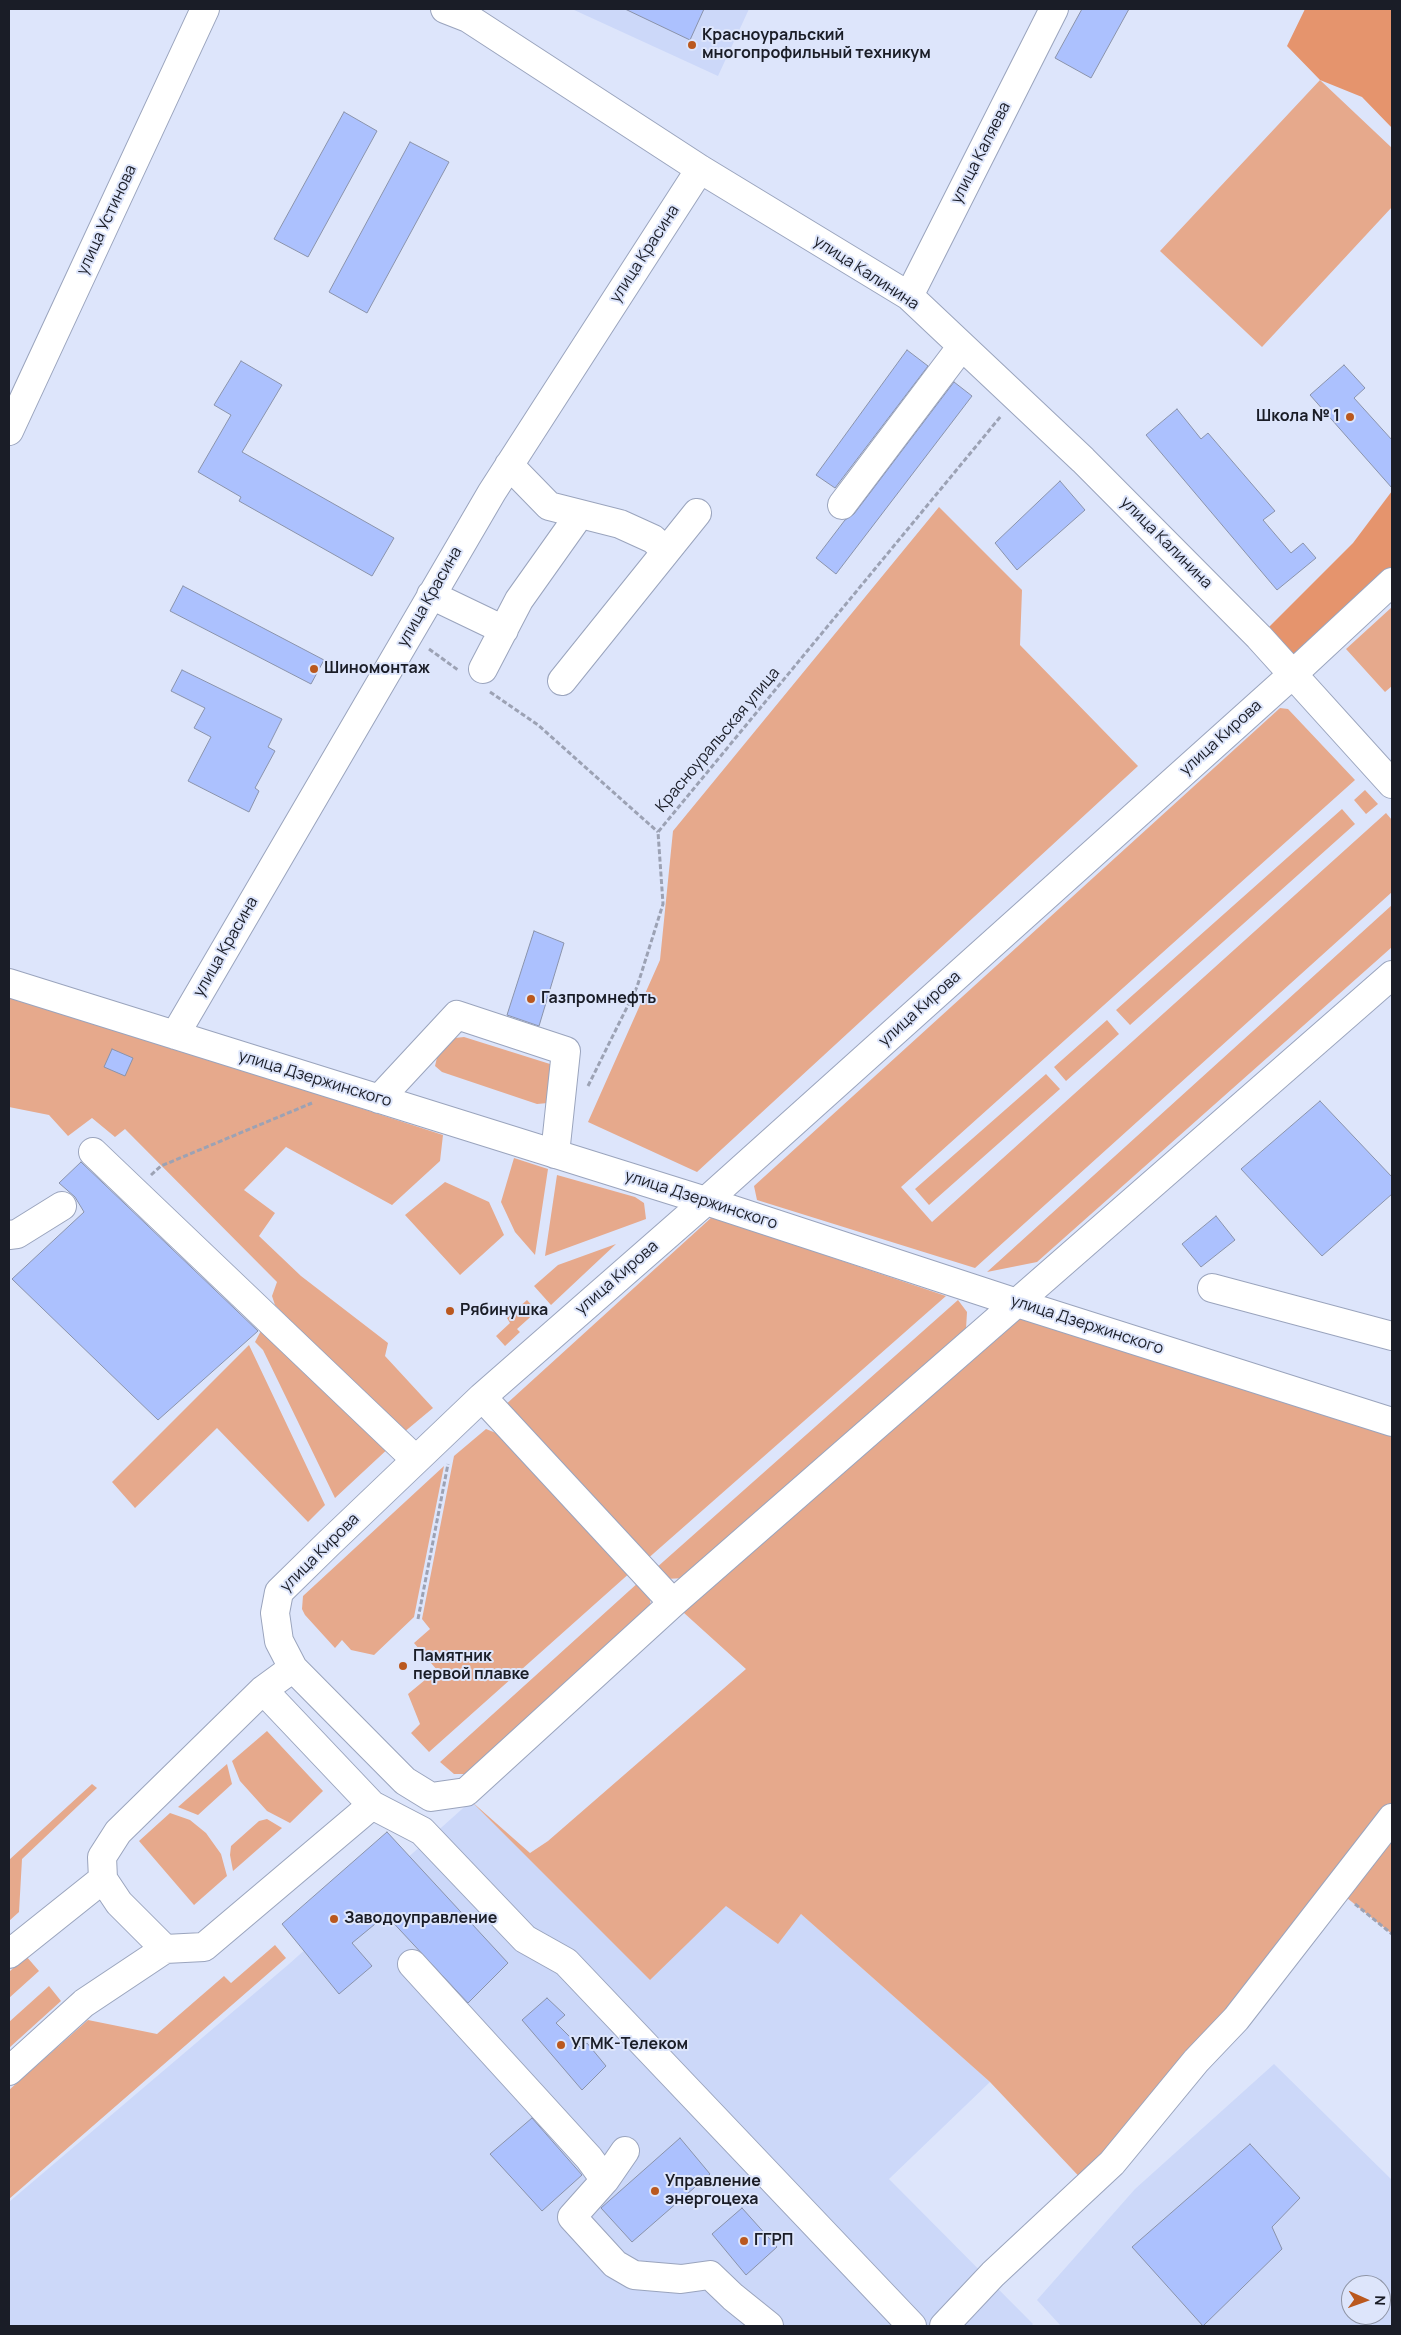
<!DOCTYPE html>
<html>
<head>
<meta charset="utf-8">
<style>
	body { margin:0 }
	#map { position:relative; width:1401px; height:2335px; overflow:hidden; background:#dde5fb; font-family:Manrope,sans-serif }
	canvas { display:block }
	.frame { position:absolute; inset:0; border:10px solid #1a1d27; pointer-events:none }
	.north { position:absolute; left:1341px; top:2275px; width:50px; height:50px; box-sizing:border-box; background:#dde5fb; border:1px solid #8f95a6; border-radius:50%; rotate:92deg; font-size:14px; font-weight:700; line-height:20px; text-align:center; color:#1a1d27 }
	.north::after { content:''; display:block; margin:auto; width:18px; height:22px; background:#ba581e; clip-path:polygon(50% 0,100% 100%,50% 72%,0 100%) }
</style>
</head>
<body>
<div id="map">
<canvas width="1401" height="2335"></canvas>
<div class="frame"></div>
<div class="north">N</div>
</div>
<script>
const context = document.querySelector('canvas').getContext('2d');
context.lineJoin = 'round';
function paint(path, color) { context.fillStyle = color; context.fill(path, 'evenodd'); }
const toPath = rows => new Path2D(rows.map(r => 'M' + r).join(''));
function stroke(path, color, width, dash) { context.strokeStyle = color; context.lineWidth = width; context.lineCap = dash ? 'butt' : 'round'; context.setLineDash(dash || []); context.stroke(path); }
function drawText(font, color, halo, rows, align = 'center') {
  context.font = font + ' Manrope,sans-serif'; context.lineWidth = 4; context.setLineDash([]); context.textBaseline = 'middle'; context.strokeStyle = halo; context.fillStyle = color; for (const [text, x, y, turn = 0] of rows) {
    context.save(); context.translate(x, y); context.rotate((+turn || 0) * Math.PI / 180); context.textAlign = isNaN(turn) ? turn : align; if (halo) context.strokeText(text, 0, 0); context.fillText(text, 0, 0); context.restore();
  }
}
const built = toPath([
	[572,9,749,9,718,76],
	[471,1801,650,1979,726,1905,778,1943,801,1914,990,2082,889,2179,1033,2324,1031,2326,9,2326,9,2202,289,1964],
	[1274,2064,1392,2180,1392,2326,1061,2326,1037,2300,1135,2189],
	[1351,2285,1381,2285,1381,2315,1351,2315]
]);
const green = toPath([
	[1320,80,1392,148,1392,207,1262,347,1160,251],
	[939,507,1022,590,1020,645,1138,766,697,1172,588,1122,660,960,673,831],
	[1392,607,1392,686,1385,692,1346,649],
	[1280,708,1288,709,1355,780,901,1187,932,1222,1386,813,1392,820,1392,892,975,1268,757,1200,754,1186],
	[1365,790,1378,804,1366,814,1354,800],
	[1342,809,1355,824,1130,1025,1116,1010],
	[1392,905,1392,947,1037,1262,987,1272],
	[9,994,443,1135,440,1161,392,1205,286,1147,244,1190,275,1213,259,1236,301,1276,388,1343,385,1356,433,1408,403,1433,275,1305,272,1296,277,1282,125,1129,115,1137,92,1118,68,1136,49,1115,9,1107],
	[1107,1020,1119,1034,1066,1081,1054,1067],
	[464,1037,550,1064,557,1078,548,1103,537,1104,442,1072,435,1066,439,1049,445,1042,455,1038],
	[1046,1074,1060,1089,929,1205,915,1189],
	[514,1158,548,1169,535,1255,515,1232,501,1202],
	[557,1175,635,1197,644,1203,646,1219,545,1256],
	[445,1182,489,1202,504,1235,460,1275,405,1215],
	[712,1217,946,1296,645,1561,503,1407],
	[616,1244,551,1305,534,1286,558,1265],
	[527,1300,537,1311,517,1329,520,1332,505,1346,496,1336,510,1323,507,1318],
	[958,1300,967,1312,966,1329,685,1578,666,1579,655,1569],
	[1017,1303,1392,1422,1392,1934,1337,1890,1088,2186,990,2082,801,1914,778,1944,726,1906,650,1980,471,1801,530,1853,548,1841,746,1669,673,1603],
	[264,1325,392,1445,335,1498,263,1350,255,1342],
	[249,1345,325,1505,308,1522,217,1428,135,1508,112,1482],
	[486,1429,496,1433,632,1571,429,1752,411,1733,420,1724,408,1694,437,1670,414,1643,430,1629,422,1619,454,1456],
	[444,1466,414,1617,374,1655,351,1650,342,1640,335,1648,305,1615,302,1609,303,1596],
	[640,1581,650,1598,651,1609,469,1774,454,1774,440,1762],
	[267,1731,323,1791,290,1823,267,1811,240,1781,232,1761],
	[227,1764,232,1784,198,1815,178,1807],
	[92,1784,97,1788,22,1859,19,1912,9,1921,9,1860],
	[170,1813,190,1820,206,1833,221,1854,227,1876,194,1905,139,1841],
	[267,1819,282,1828,233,1871,230,1855,231,1846,259,1821],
	[275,1945,286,1958,9,2199,9,2090,88,2020,157,2034,224,1976,231,1983],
	[26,1956,39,1971,9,1998,9,1972],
	[49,1986,61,2001,9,2048,9,2022]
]);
const forest = toPath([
	[1305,9,1392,9,1392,128,1362,97,1320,80,1287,46],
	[1392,491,1392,582,1293,674,1259,637,1353,543]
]);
const building = toPath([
	[625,9,704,9,690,40,625,9],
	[1082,9,1129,9,1091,78,1055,58,1082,9],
	[344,112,377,131,308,257,274,239,344,112],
	[410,142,449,162,367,313,329,292,410,142],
	[907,350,928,366,835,488,816,475,907,350],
	[241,361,282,385,242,452,394,538,372,576,239,501,241,497,198,472,231,415,214,405,241,361],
	[1344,365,1365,388,1354,398,1392,440,1392,488,1310,395,1344,365],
	[954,382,972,396,836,574,816,558,845,520,854,514,954,382],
	[1177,409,1201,439,1208,433,1275,511,1263,520,1291,553,1303,543,1316,558,1277,590,1146,435,1177,409],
	[1060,481,1085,510,1017,570,995,543,1060,481],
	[183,586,324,660,311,684,170,611,183,586],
	[182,670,282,719,268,747,275,751,255,788,259,791,249,812,188,781,211,737,194,728,205,708,171,691,182,670],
	[534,931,564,943,539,1026,507,1015,534,931],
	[112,1049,133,1058,125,1076,104,1067,112,1049],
	[1320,1101,1392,1177,1392,1194,1322,1256,1241,1169,1320,1101],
	[81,1162,258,1331,158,1420,12,1279,84,1212,75,1197,59,1183,81,1162],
	[1216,1216,1235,1240,1201,1267,1182,1244,1216,1216],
	[387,1832,508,1963,468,2003,386,1915,352,1943,372,1966,339,1994,282,1924,387,1832],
	[547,1998,565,2015,556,2023,581,2048,587,2043,606,2066,582,2090,522,2020,547,1998],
	[532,2118,582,2175,542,2211,490,2154,532,2118],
	[680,2138,710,2174,632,2242,601,2208,680,2138],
	[1250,2144,1300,2198,1272,2227,1282,2249,1203,2326,1132,2247,1250,2144],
	[742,2208,777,2247,746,2275,712,2234,742,2208]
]);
const path = toPath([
	[429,649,458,670],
	[490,692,538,725,658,832],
	[588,1086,637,987,663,904,658,832,1001,416],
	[151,1175,161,1166,312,1103],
	[418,1619,448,1464],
	[1355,1904,1392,1934]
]);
const minor = toPath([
	[445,9,468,18,700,169,909,296,1083,460,1259,637,1392,784],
	[909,296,1054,9],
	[9,431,205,9],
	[509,465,549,506,620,524,653,539,666,551],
	[842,505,962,346],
	[1392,582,1293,674,706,1201,482,1397,329,1543,279,1592,275,1613,279,1641,293,1668,405,1781,431,1797,466,1792,673,1603,1392,975],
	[431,595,504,630],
	[483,669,519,600,580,514],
	[562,681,697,513],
	[9,983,706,1201,1017,1303,1392,1422],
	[175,1035,492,492,700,169],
	[379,1099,457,1015,566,1051,555,1154],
	[93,1152,416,1460],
	[9,1235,17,1234,62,1206],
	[1212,1288,1392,1336],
	[482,1397,673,1603],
	[263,1690,372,1805,204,1947,165,1949,119,1903,103,1879,102,1857,118,1832,263,1690,293,1668],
	[372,1805,422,1831,525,1939,566,1962,912,2326],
	[9,1954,103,1879],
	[412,1964,589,2158,605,2180],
	[9,2071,84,2003,165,1949],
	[625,2151,605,2180,572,2217,615,2264,634,2275,681,2279,710,2275,733,2297,769,2326],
	[944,2326,993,2274,1112,2163,1196,2061,1236,2019,1392,1818]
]);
const markers = [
	[692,45,5,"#ba581e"],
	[1350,417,5,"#ba581e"],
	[314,669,5,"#ba581e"],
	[531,999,5,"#ba581e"],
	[450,1311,5,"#ba581e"],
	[403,1666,5,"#ba581e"],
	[334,1919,5,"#ba581e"],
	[561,2045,5,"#ba581e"],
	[655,2191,5,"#ba581e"],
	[744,2241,5,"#ba581e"]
];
const poiNames = [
	["Красноуральский",702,36],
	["многопрофильный техникум",702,54],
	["Школа № 1",1340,417,"right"],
	["Шиномонтаж",324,669],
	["Газпромнефть",541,999],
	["Рябинушка",460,1311],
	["Памятник",413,1657],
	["первой плавке",413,1675],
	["Заводоуправление",344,1919],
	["УГМК-Телеком",571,2045],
	["Управление",665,2182],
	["энергоцеха",665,2200],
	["ГГРП",754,2241]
];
const streetNames = [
	["улица Каляева",981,153,-63],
	["улица Устинова",107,220,-65],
	["улица Красина",645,254,-57],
	["улица Калинина",866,273,33],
	["улица Калинина",1166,543,45],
	["улица Красина",430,597,-60],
	["улица Кирова",1221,738,-42],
	["Красноуральская улица",718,740,-50],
	["улица Красина",226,947,-60],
	["улица Кирова",920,1009,-42],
	["улица Дзержинского",315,1079,17],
	["улица Дзержинского",701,1200,18],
	["улица Кирова",617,1278,-41],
	["улица Дзержинского",1087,1325,18],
	["улица Кирова",320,1553,-45]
];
paint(built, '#ccd8f9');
paint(green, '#e6a98c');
paint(forest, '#e5946d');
paint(building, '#acc1fe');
stroke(building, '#8a93ab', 1);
stroke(minor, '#9aa4bd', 30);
stroke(path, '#9ca2b4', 3, [5, 2.5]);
stroke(minor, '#fff', 28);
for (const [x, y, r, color] of markers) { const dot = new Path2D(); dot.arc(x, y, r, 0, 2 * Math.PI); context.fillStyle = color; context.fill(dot); stroke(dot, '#dde5fb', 2); }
drawText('bold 16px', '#1a1d27', '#dde5fb', poiNames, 'left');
drawText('16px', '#1a1d27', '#dde5fb', streetNames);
</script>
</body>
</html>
